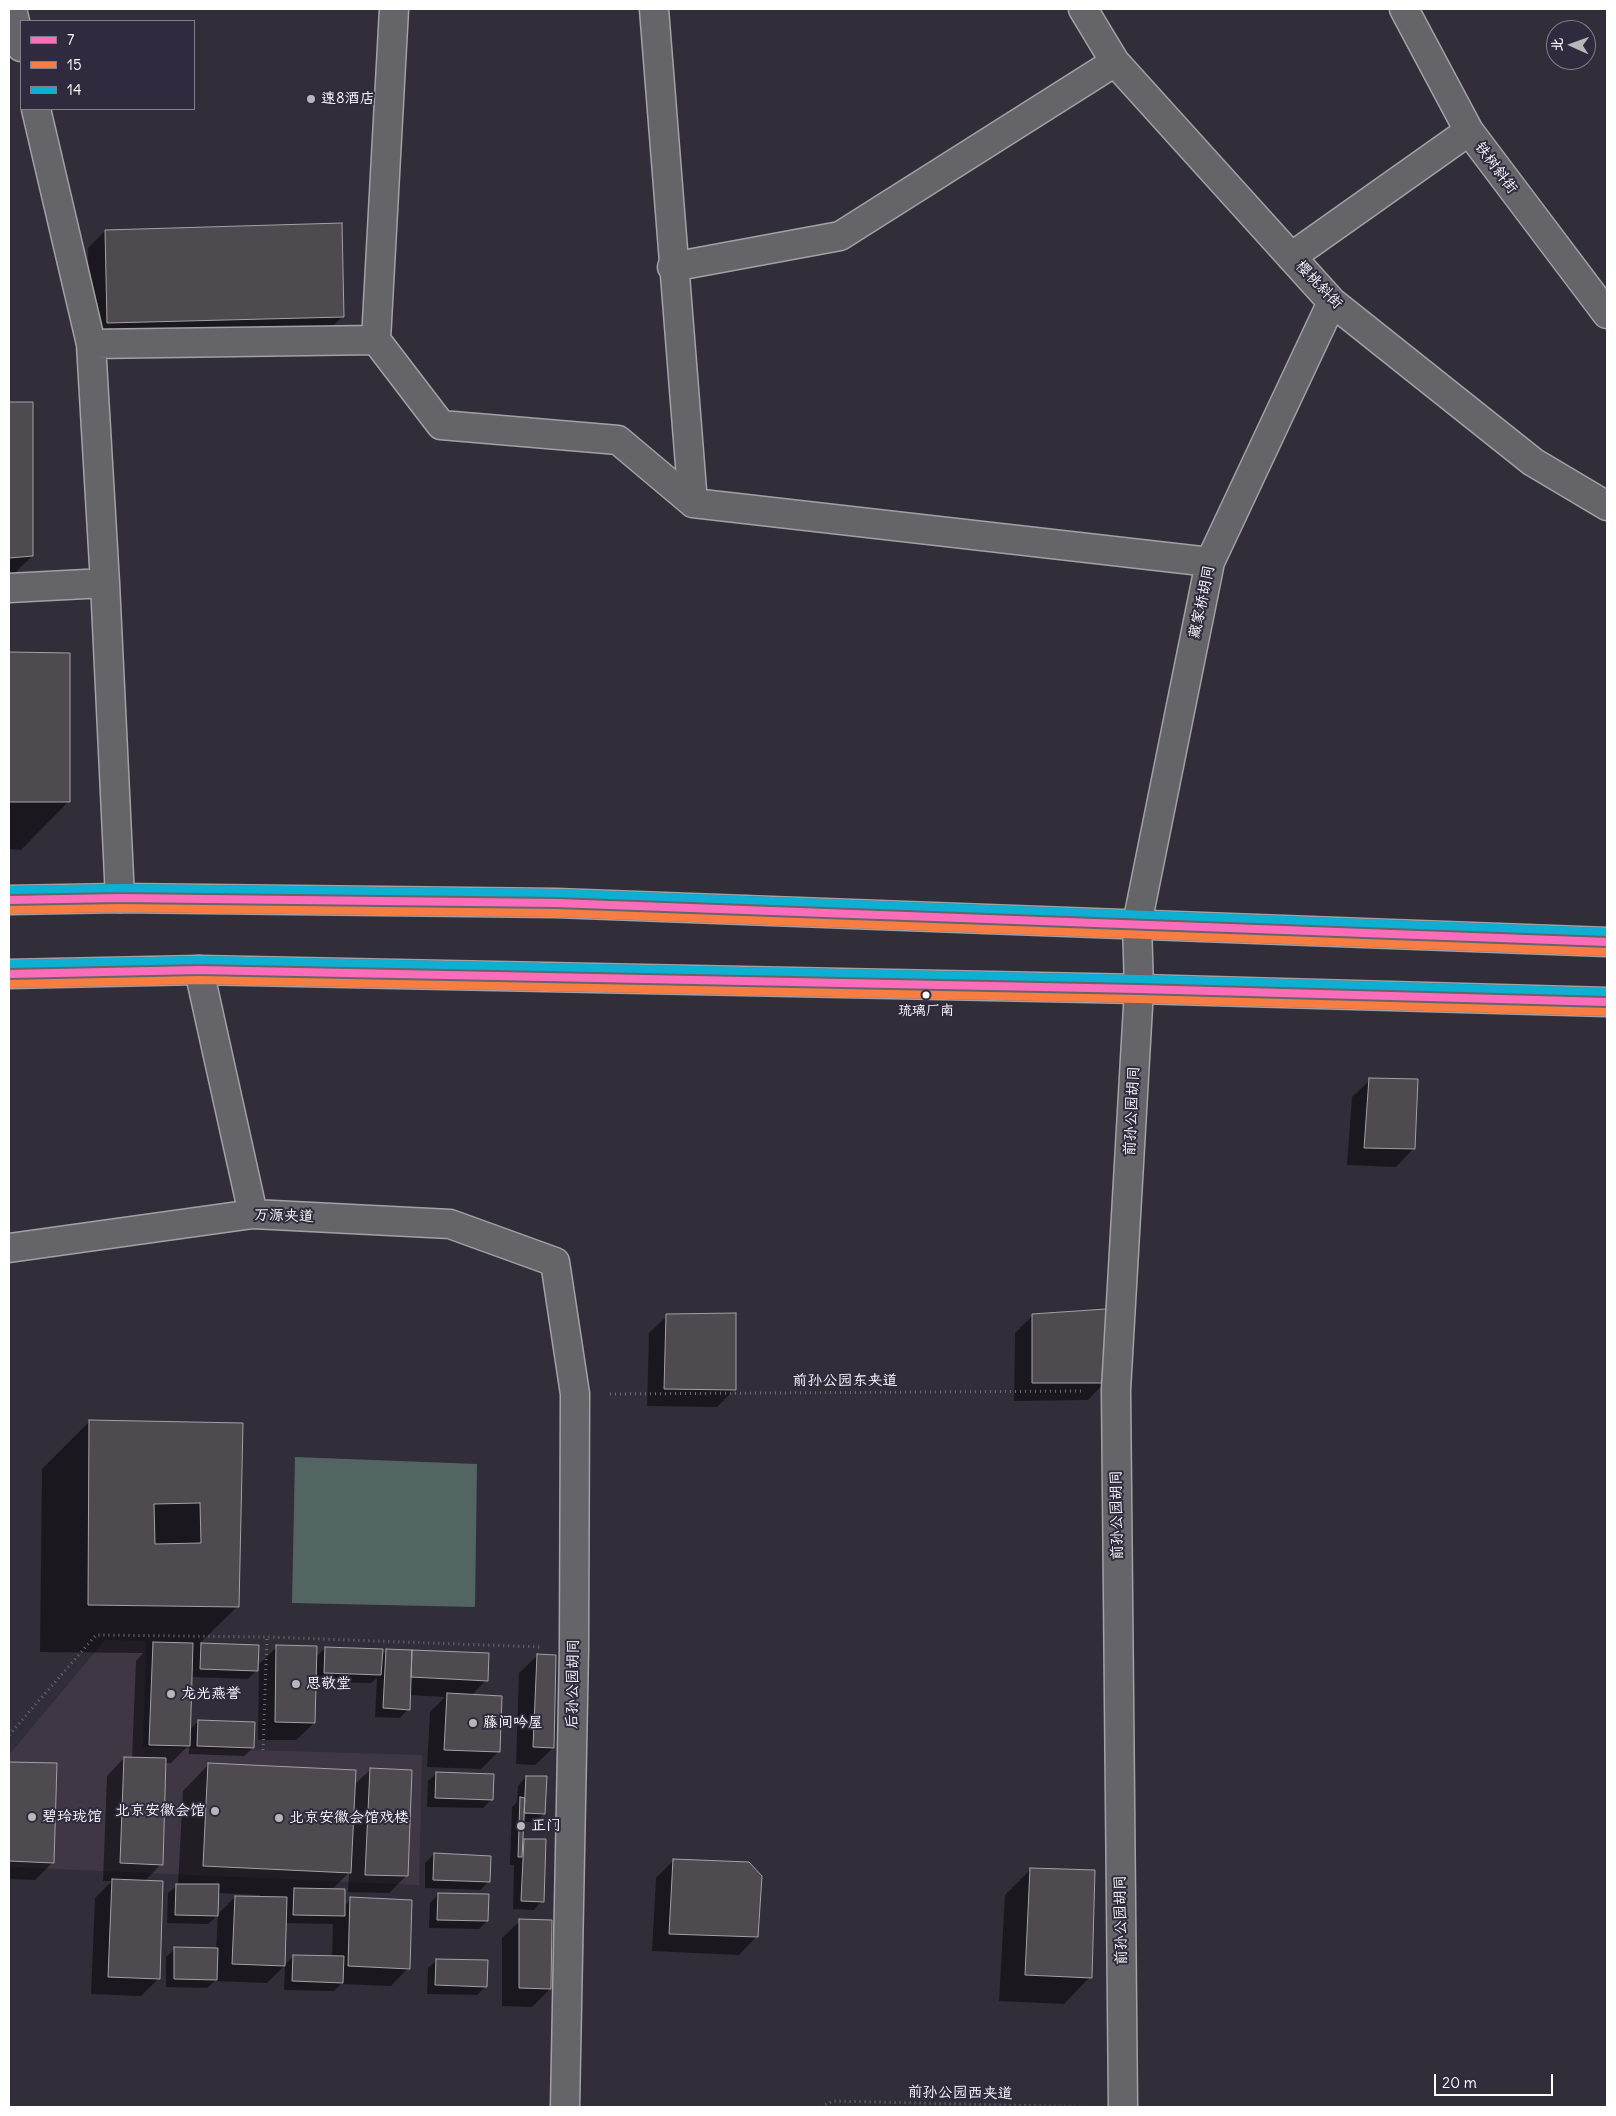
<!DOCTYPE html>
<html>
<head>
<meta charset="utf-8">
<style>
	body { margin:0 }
	#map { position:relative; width:1616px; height:2116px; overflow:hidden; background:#312e39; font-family:Delius,"LXGW WenKai TC",sans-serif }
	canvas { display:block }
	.frame { position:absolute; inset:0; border:10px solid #fff; pointer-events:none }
	.legend { position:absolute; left:20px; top:20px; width:175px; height:90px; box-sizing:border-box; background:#2f2a3d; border:1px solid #827f8b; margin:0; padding:6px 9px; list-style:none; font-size:15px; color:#fff }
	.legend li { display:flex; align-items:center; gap:10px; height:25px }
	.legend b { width:25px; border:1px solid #827f8b }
	.north { position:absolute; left:1546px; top:20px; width:50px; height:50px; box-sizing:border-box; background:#2f2a3d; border:1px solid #827f8b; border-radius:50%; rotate:272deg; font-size:14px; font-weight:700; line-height:20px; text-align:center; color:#fff }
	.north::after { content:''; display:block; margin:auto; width:18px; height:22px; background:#b7b6ba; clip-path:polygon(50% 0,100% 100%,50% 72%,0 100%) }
	.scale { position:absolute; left:1434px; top:2074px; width:119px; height:22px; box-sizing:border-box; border:2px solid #fff; border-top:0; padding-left:6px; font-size:15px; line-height:18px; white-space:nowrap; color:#fff; -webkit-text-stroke:4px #2f2a3d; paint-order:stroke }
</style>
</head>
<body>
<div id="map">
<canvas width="1616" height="2116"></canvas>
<div class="frame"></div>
<ul class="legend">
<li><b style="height:6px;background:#fb6dba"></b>7</li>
<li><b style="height:6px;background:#f77d43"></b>15</li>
<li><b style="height:6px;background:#0dafd3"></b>14</li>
</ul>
<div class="north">北</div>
<div class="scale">20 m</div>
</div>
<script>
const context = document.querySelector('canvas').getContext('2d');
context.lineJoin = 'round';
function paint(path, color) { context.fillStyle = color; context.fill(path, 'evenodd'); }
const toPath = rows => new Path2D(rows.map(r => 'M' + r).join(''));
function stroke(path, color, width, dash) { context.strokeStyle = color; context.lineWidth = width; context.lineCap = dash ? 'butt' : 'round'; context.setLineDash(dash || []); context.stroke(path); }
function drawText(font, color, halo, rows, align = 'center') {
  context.font = font + ' Delius,"LXGW WenKai TC",sans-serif'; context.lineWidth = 4; context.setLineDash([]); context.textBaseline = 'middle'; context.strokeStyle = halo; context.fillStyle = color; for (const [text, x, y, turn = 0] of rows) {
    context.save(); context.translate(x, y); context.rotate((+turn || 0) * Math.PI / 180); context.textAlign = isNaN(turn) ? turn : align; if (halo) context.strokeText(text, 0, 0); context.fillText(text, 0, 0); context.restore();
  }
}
const built = toPath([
	[105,1640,146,1641,143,1747,422,1755,419,1885,9,1867,9,1755]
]);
const green = toPath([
	[295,1457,477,1464,475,1607,292,1603]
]);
const shadow = toPath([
	[105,231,343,316,325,334,90,340,88,248],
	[32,403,32,556,9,579,9,404],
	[9,653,69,654,68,802,21,850,9,849],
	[1370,1080,1413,1149,1396,1167,1347,1165,1352,1097],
	[1033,1315,1105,1382,1088,1400,1014,1401,1015,1333],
	[667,1316,735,1389,717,1407,647,1406,649,1333],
	[90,1421,241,1424,238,1606,199,1644,258,1647,256,1671,248,1679,191,1677,189,1730,199,1721,253,1748,244,1756,189,1754,189,1745,171,1763,164,1763,161,1864,145,1881,159,1978,141,1996,91,1994,95,1898,112,1881,103,1881,107,1776,124,1758,132,1758,136,1661,143,1653,40,1652,42,1469],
	[277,1647,315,1658,325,1648,381,1656,387,1651,486,1680,471,1696,499,1751,481,1769,427,1767,430,1712,445,1697,409,1695,408,1709,400,1718,375,1717,377,1678,371,1683,315,1682,314,1723,296,1740,258,1740,259,1664],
	[537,1656,553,1748,535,1765,516,1764,519,1673],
	[9,1764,53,1862,35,1880,9,1879],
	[209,1764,353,1786,371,1769,406,1876,389,1893,348,1892,349,1873,331,1890,344,1906,351,1899,408,1968,391,1986,341,1984,334,1991,284,1990,285,1965,267,1983,215,1981,207,1988,166,1987,166,1957,175,1949,216,1950,218,1915,208,1924,167,1923,168,1893,178,1885,183,1791],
	[218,1893,260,1895,260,1898,235,1897,217,1915],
	[285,1923,333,1924,332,1957,294,1956,284,1965],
	[437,1773,491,1800,483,1808,427,1807,428,1781],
	[526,1777,544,1813,536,1822,523,1822,522,1840,545,1840,542,1901,534,1910,513,1909,514,1865,510,1865,512,1807,517,1802,518,1786],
	[434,1854,489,1881,480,1890,425,1888,425,1863],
	[673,1861,756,1937,739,1955,652,1951,656,1878],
	[1031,1869,1090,1977,1064,2004,999,2001,1005,1895],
	[439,1894,487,1921,479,1929,429,1928,430,1903],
	[520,1921,550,1921,550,1989,532,2007,502,2006,502,1938],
	[437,1960,485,1987,477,1995,427,1994,428,1968]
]);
const building = toPath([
	[342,223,344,317,107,323,105,230,342,223],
	[9,402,33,402,33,556,9,558,9,402],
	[9,652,70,653,70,802,9,802,9,652],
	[1369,1078,1418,1079,1415,1149,1364,1148,1369,1078],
	[1106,1309,1107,1383,1032,1383,1032,1314,1106,1309],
	[736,1313,736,1390,664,1389,666,1314,736,1313],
	[89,1420,243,1423,239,1607,88,1605,89,1420],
	[200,1503,201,1543,155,1544,154,1504,200,1503],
	[153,1642,193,1643,190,1746,149,1745,153,1642],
	[201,1643,259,1645,258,1671,200,1669,201,1643],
	[276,1645,317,1646,315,1723,275,1722,276,1645],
	[325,1647,383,1649,381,1675,324,1673,325,1647],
	[386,1649,412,1650,410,1710,383,1708,386,1649],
	[412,1650,489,1653,488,1681,411,1677,412,1650],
	[537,1654,556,1655,554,1748,533,1747,537,1654],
	[447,1693,502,1696,500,1752,444,1750,447,1693],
	[198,1720,255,1722,254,1748,197,1746,198,1720],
	[124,1757,166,1758,163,1865,120,1863,124,1757],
	[9,1762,57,1763,54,1863,9,1861,9,1762],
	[208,1763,356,1770,351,1873,203,1866,208,1763],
	[370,1768,412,1770,408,1876,365,1875,370,1768],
	[436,1772,494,1774,493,1800,435,1798,436,1772],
	[526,1776,547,1776,545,1814,524,1813,526,1776],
	[520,1797,525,1798,522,1857,518,1857,520,1797],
	[524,1839,546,1839,544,1902,521,1901,524,1839],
	[434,1853,491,1856,490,1882,433,1880,434,1853],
	[673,1859,749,1862,762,1876,758,1937,669,1934,673,1859],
	[1030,1868,1095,1870,1092,1978,1025,1975,1030,1868],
	[112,1879,163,1881,160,1979,108,1977,112,1879],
	[176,1884,219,1884,218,1916,175,1915,176,1884],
	[294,1888,345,1889,345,1916,293,1915,294,1888],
	[438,1893,489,1894,488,1921,437,1920,438,1893],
	[235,1896,287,1897,285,1966,232,1964,235,1896],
	[350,1897,412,1900,410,1969,348,1966,350,1897],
	[519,1919,552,1920,551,1989,519,1988,519,1919],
	[174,1947,218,1948,217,1980,174,1979,174,1947],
	[293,1955,344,1956,343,1983,292,1981,293,1955],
	[436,1959,488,1960,487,1987,435,1985,436,1959]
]);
const path = toPath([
	[610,1394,1081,1391],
	[9,1735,96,1635,267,1637,540,1647],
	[263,1750,267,1637],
	[821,2107,833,2101,1089,2107]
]);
const minor = toPath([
	[12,9,21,47],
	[394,9,376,340,441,425,618,440,693,503,1210,562],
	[654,9,693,503],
	[1083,9,1115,62,1332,302,1533,462,1607,506],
	[1404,9,1469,131,1607,314],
	[36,109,91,344,105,583,120,898],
	[1291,257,1469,131],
	[672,267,840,236,1115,62],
	[91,344,376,340],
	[9,588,105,583],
	[199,970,253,1214],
	[9,1248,253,1214,450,1224,555,1262,575,1394,574,1649,565,2107],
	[1123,2107,1116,1390,1139,989,1137,924,1210,562,1332,302]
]);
const major = toPath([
	[9,900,120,898,556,903,1607,942],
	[9,974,199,970,1139,989,1607,1002]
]);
const bus1 = toPath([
	[9,900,120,898,556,903,1607,942],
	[9,974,199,970,1139,989,1607,1002]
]);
const bus2 = toPath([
	[9,910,120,908,556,913,1607,952],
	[9,984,199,980,1139,999,1607,1012]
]);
const bus3 = toPath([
	[9,890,120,888,556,893,1607,932],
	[9,964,199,960,1139,979,1607,992]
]);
const markers = [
	[311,99,5,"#b7b6ba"],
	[926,995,4.5,"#fff"],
	[296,1684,5,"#b7b6ba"],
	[171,1694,5,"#b7b6ba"],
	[473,1723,5,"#b7b6ba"],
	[215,1811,5,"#b7b6ba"],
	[32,1817,5,"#b7b6ba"],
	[279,1818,5,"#b7b6ba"],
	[521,1826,5,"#b7b6ba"]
];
const busNames = [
	["琉璃厂南",926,1011]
];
const poiNames = [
	["速8酒店",321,99],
	["思敬堂",306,1684],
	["龙光燕誉",181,1694],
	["藤间吟屋",483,1723],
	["北京安徽会馆",205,1811,"right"],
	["碧玲珑馆",42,1817],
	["北京安徽会馆戏楼",289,1818],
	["正门",531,1826]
];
const streetNames = [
	["铁树斜街",1496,168,53],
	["樱桃斜街",1319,285,46],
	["藏家桥胡同",1202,602,-78],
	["前孙公园胡同",1132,1111,-87],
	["万源夹道",284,1216,2],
	["前孙公园东夹道",845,1381],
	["前孙公园胡同",1117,1515,-91],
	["后孙公园胡同",573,1684,-89],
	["前孙公园胡同",1121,1920,-91],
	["前孙公园西夹道",960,2093,1]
];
paint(built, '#403744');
paint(green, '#526563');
paint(shadow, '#0007');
paint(building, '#4f4a4f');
stroke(building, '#a2a1a6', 1);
stroke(minor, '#a2a1a6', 31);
stroke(major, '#a2a1a6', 31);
stroke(path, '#6d6b71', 3, [1, 4]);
stroke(minor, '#656469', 28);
stroke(major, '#656469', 28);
stroke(bus1, '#fb6dba', 8);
stroke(bus2, '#f77d43', 8);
stroke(bus3, '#0dafd3', 8);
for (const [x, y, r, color] of markers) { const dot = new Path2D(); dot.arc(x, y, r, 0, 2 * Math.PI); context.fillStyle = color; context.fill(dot); stroke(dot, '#2f2a3d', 2); }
drawText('14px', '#fff', '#2f2a3d', busNames);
drawText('15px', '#fff', '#2f2a3d', poiNames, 'left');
drawText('15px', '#fff', '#2f2a3d', streetNames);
</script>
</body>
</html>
